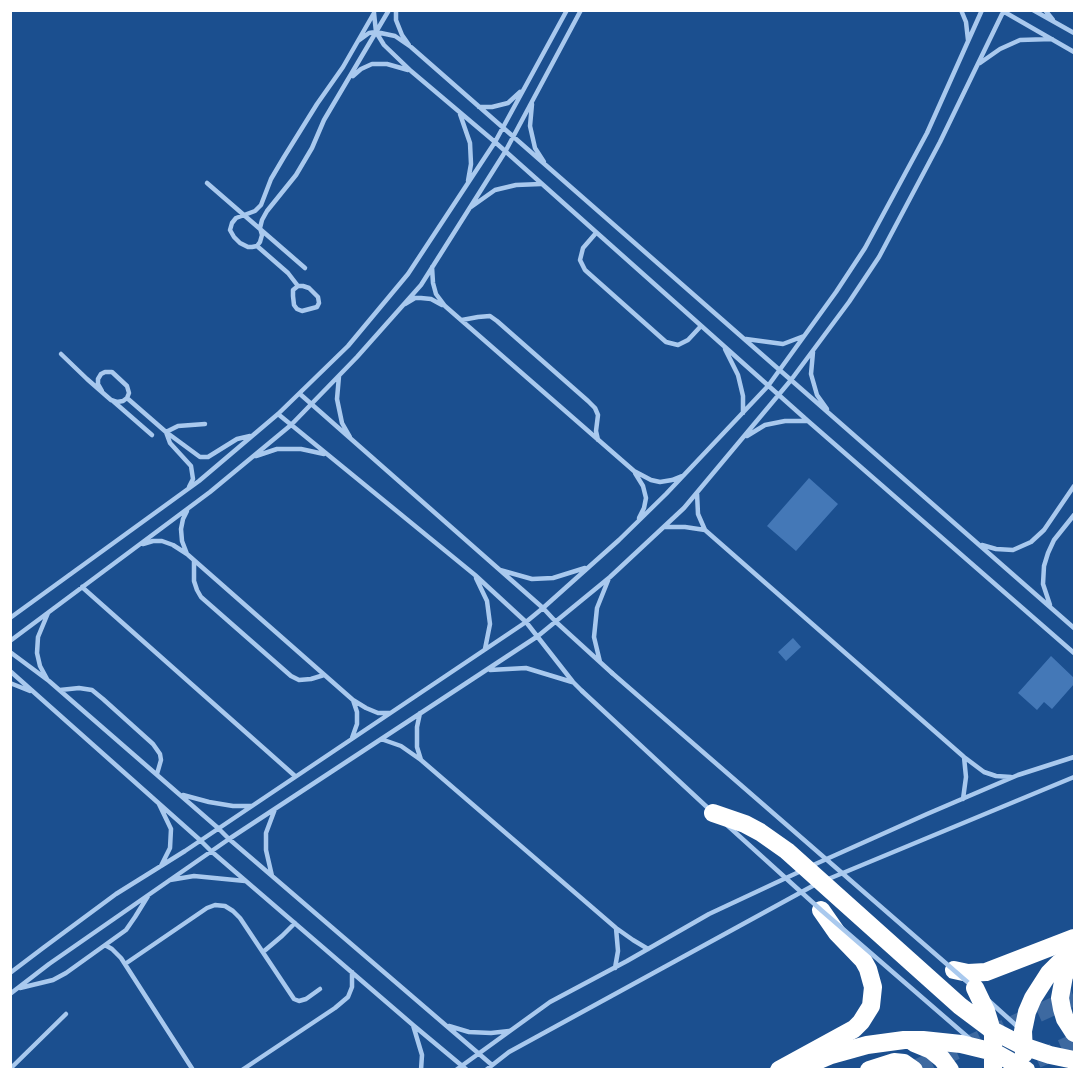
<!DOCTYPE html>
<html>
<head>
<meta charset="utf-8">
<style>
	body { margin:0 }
	#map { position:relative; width:1085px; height:1080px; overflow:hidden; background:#1b4f8f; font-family:"Fira Sans",sans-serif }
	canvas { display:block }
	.frame { position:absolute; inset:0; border:12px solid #fff; pointer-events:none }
</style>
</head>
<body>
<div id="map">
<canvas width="1085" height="1080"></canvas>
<div class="frame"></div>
</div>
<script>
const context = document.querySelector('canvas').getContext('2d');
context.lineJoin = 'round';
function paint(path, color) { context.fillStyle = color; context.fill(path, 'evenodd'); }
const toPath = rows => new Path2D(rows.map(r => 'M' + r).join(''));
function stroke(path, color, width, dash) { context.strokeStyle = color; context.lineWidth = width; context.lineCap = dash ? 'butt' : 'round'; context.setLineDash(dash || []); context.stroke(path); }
const building = toPath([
	[809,478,838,504,796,551,767,526],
	[793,638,801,647,786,661,778,652],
	[1051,656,1074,678,1074,684,1052,709,1044,702,1037,710,1018,693]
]);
const highwayTunnel = toPath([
	[915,1069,1074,997],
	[1012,1070,1074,1043]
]);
const lane = toPath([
	[396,10,396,20,402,35,409,45],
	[961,10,966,22,968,40],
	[1001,10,1074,52],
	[1033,10,1074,33],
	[1045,10,1053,20],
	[374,13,376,32,384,45,411,71,495,142,808,421,1074,653],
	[374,13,343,67,317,104,284,157,271,179,261,205,255,211,236,218,232,223,230,230,234,237,240,243,248,247,252,247,257,246,260,242,262,235,260,228,262,220,267,211,296,175,312,148,324,120,389,10],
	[358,41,369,33,376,32,395,36,411,47,1074,628],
	[980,63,1000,49,1020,40,1052,39],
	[353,76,361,69,372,64,387,64,408,70],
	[532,104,530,126,535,148,544,162],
	[479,107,492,107,508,103,520,92],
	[460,114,470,143,471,164,468,181],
	[207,183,305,268],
	[471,207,495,190,516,185,541,184],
	[596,233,583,248,580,260,585,270,666,342,678,345,688,340,701,326],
	[257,246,288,273,298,286],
	[432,267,433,283,436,294,445,306,634,471,651,480,660,482,672,480,682,476],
	[298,286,303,286,309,288,318,297,319,303,317,307,302,311,297,309,294,305,293,296,293,290,298,286],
	[405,304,415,298,421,298,431,299,442,305],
	[462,320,478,317,490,316,497,321,588,401,595,408,598,415,596,431,598,440],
	[746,339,783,344,804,336],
	[725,349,738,375,743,396,743,413],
	[813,352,811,374,817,395,827,409],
	[61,354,87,379,111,400,117,402,123,401,127,398,129,393,127,386,112,372,105,372,101,374,98,379,98,384,102,391],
	[339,376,337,399,342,423,350,437],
	[300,394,543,608,556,622,612,673],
	[127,398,166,432,178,426,205,424],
	[113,401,152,435],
	[278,414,475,575,526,622,573,682,582,691],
	[747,436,765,425,785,421,807,421],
	[256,456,277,449,301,449,324,454],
	[635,473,643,486,646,498,644,508,639,518],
	[189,487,193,479,191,466,170,443,166,432,200,457,208,457,237,439,250,436],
	[697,493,698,514,705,530,964,757,984,772,996,776,1011,777],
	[664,527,685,527,705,530],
	[143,544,153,541,162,541,173,545,187,554,353,700,366,708,378,713,390,713],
	[982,545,996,549,1013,550,1031,542,1044,530,1074,486],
	[187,554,182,541,181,529,183,519,187,511],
	[194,561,194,581,197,590,201,597,291,676,299,680,311,679,324,675],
	[500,570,532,579,553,578,585,568],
	[476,578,487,601,490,624,485,649],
	[82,587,295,776],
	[1050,605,1043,584,1044,566,1048,553,1054,540,1074,515],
	[10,618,199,481,278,414,348,346,408,274,495,142,567,10],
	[10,641,210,492,291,425,357,357,421,285,505,152,581,10],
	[10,652,49,681,218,828,229,839,492,1065],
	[600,662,594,637,597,608,609,578],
	[490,670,526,668,572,682],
	[10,671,200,840,211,851,413,1025,467,1070],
	[47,679,40,666,37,653,38,637,48,613],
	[10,683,30,691],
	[60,690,79,688,92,690,103,699,153,744,160,754,161,760,157,774],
	[420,713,417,727,417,747,421,760],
	[352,738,357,724,357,712,353,700],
	[381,739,401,746,421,760,616,928,633,940,648,949],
	[183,795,209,802,233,806,251,806],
	[963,799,966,777,964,757],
	[159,804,171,829,170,848,161,866],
	[811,866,927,814,1018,775,1074,757],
	[272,876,266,850,266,833,275,809],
	[170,880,194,876,245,881],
	[826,880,1074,777],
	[105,945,112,949,121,958,193,1070],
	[263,952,282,936,295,923],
	[125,964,207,908,215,905,225,906,233,911,240,918,294,999,299,1001,306,999,320,989],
	[615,968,618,951,616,928],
	[10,973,43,948,116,894,185,851,526,622,543,608,619,540,666,494,768,386,836,292,865,248,927,133,982,10],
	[20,988,53,980,66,973,126,930,135,917,148,896],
	[10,994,49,964,229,839,538,636,610,577,684,508,791,380,849,302,879,257,940,142,1004,10],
	[413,1025,422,1055,421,1070],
	[449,1026,469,1032,491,1033,509,1031],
	[10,1069,66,1014],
	[242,1070,335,1008,348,997,352,987,352,972],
	[456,1070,550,1002,627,961,709,914,801,871],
	[486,1070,509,1052,818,883]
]);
const highway = toPath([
	[954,970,968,973,986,972,1074,938],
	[779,1070,854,1029,861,1022,871,1006,873,987,868,969,863,960,837,933,821,910],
	[869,1070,894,1062,904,1063,914,1070]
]);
const laneBridge = toPath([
	[612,673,972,986],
	[582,691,709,809],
	[727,825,821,910,970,1039],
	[989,1001,1019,1028]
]);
const highwayBridge = toPath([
	[713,813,745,824,760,832,787,851,960,1006,992,1030,1023,1046,1050,1055,1074,1060],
	[1074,959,1064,976,1060,998,1062,1009,1065,1019,1074,1033],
	[975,988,986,1011,990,1024,993,1035,993,1070],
	[914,1043,931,1050,942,1059,950,1070],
	[1024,1054,1023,1031,1027,1012,1033,998,1049,973,1059,963,1074,952],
	[796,1070,831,1055,867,1045,904,1040,923,1040,961,1044,994,1052,1026,1070]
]);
paint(building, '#4478b7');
stroke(highwayTunnel, '#3d69a0', 18, [18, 9]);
stroke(lane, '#a9c9ee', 4.5);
stroke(highway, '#fff', 18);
stroke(laneBridge, '#a9c9ee', 4.5);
stroke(highwayBridge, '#fff', 18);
</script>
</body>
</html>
